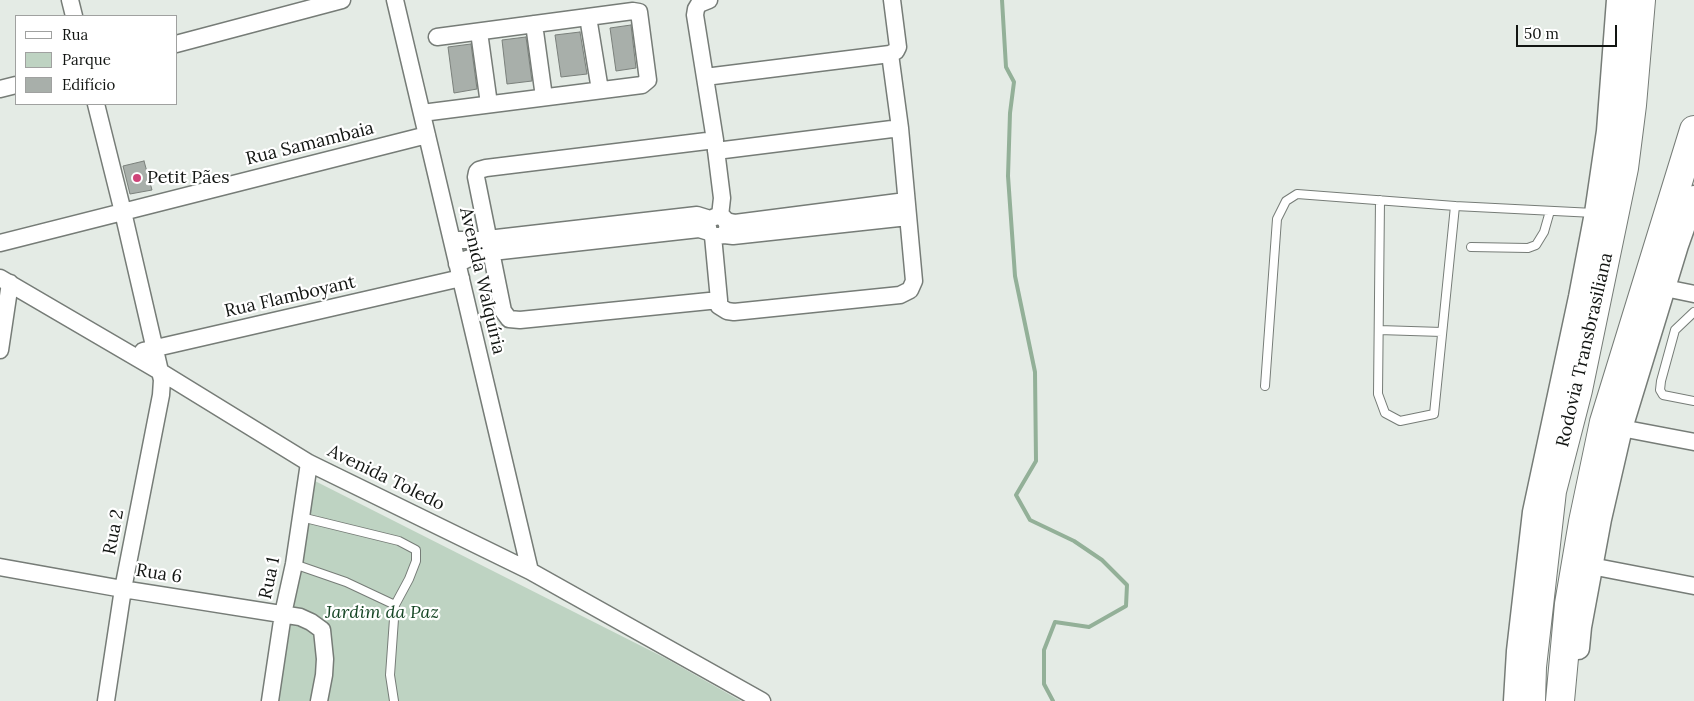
<!DOCTYPE html>
<html>
<head>
<meta charset="utf-8">
<style>
	body { margin:0 }
	#map { position:relative; width:1694px; height:701px; overflow:hidden; background:#e4ebe5; font-family:Lora,serif }
	canvas { display:block }
	.legend { position:absolute; left:15px; top:15px; width:162px; height:90px; box-sizing:border-box; background:#fff; border:1px solid #a0a1a0; margin:0; padding:6px 9px; list-style:none; font-size:15px; color:#121512 }
	.legend li { display:flex; align-items:center; gap:10px; height:25px }
	.legend b { width:25px; border:1px solid #a0a1a0 }
	.scale { position:absolute; left:1516px; top:25px; width:101px; height:22px; box-sizing:border-box; border:2px solid #121512; border-top:0; padding-left:6px; font-size:15px; line-height:18px; white-space:nowrap; color:#121512; -webkit-text-stroke:4px #fff; paint-order:stroke }
</style>
</head>
<body>
<div id="map">
<canvas width="1694" height="701"></canvas>
<ul class="legend">
<li><b style="height:6px;background:#fff"></b>Rua</li>
<li><b style="height:14px;background:#bed3c2"></b>Parque</li>
<li><b style="height:14px;background:#a8afaa"></b>Edifício</li>
</ul>
<div class="scale">50 m</div>
</div>
<script>
const context = document.querySelector('canvas').getContext('2d');
context.lineJoin = 'round';
function paint(path, color) { context.fillStyle = color; context.fill(path, 'evenodd'); }
const toPath = rows => new Path2D(rows.map(r => 'M' + r).join(''));
function stroke(path, color, width, dash) { context.strokeStyle = color; context.lineWidth = width; context.lineCap = dash ? 'butt' : 'round'; context.setLineDash(dash || []); context.stroke(path); }
function drawText(font, color, halo, rows, align = 'center') {
  context.font = font + ' Lora,serif'; context.lineWidth = 4.5; context.setLineDash([]); context.textBaseline = 'middle'; context.strokeStyle = halo; context.fillStyle = color; for (const [text, x, y, turn = 0] of rows) {
    context.save(); context.translate(x, y); context.rotate((+turn || 0) * Math.PI / 180); context.textAlign = isNaN(turn) ? turn : align; if (halo) context.strokeText(text, 0, 0); context.fillText(text, 0, 0); context.restore();
  }
}
const green = toPath([
	[315,481,667,659,741,701,278,701]
]);
const stream = toPath([
	[1002,0,1006,67,1014,82,1010,113,1008,176,1015,276,1035,372,1036,461,1016,495,1030,520,1074,541,1102,560,1127,585,1126,606,1089,627,1055,622,1044,650,1044,684,1053,701]
]);
const building = toPath([
	[631,25,636,68,616,71,610,28,631,25],
	[580,32,587,74,561,77,555,35,580,32],
	[526,37,532,81,507,84,502,40,526,37],
	[471,44,477,89,454,93,448,47,471,44],
	[144,161,152,190,130,194,123,166,144,161]
]);
const service = toPath([
	[1380,200,1378,394,1385,413,1400,421,1434,414,1455,206],
	[1471,247,1528,248,1536,245,1544,232,1550,211],
	[1694,312,1675,330,1661,381,1660,390,1663,395,1694,401],
	[1379,330,1442,332],
	[1265,386,1277,219,1286,201,1297,194,1455,206,1594,213],
	[301,517,399,541,416,550,416,561,409,579,395,605],
	[294,564,346,582,395,605,390,675,394,701]
]);
const minor = toPath([
	[70,0,74,16],
	[395,0,530,571],
	[709,0,699,4,696,9,695,15,715,140,486,168,479,170,477,172,476,177,503,311,509,319,520,320,719,300,719,306,727,311,734,312,900,295,910,290,914,281,900,128,890,54],
	[588,17,600,90],
	[534,24,544,97],
	[479,32,489,104],
	[176,44,342,0],
	[705,77,890,54,896,51,898,47,892,0],
	[0,89,16,85],
	[96,104,123,212,162,380,161,395,123,589,106,701],
	[422,113,642,85,648,80,639,12,633,11,437,37],
	[715,142,722,198,720,216],
	[716,151,900,128],
	[726,221,728,228,724,235,719,236,713,236,709,232,707,223,710,219,717,216,724,218,726,221,735,223,906,201],
	[724,235,733,236,908,217],
	[713,236,719,300],
	[452,240,479,240,697,215,710,219],
	[0,243,427,135],
	[457,264,467,259,492,252,699,229,709,232],
	[0,278,161,372,309,463,530,571,762,701],
	[1665,288,1694,294],
	[0,350,10,283],
	[143,351,461,278],
	[1621,428,1694,442],
	[1591,566,1694,586],
	[0,567,123,589,300,617,311,622,322,630,325,659,324,675,319,701],
	[270,701,283,614,294,564,309,463]
]);
const secondary = toPath([
	[1578,648,1580,627,1600,519,1621,428,1677,245,1694,197],
	[1515,701,1518,651,1534,512,1580,297,1596,213,1608,131,1618,0]
]);
const motorway = toPath([
	[1531,701,1532,667,1552,491,1578,390,1624,168,1632,105,1641,0],
	[1560,701,1569,604,1583,522,1604,422,1694,130]
]);
const markers = [
	[137,178,5,"#cf4479"]
];
const streetNames = [
	["Rua Samambaia",310,144,-14],
	["Avenida Walquíria",482,281,77],
	["Rua Flamboyant",290,297,-13],
	["Rodovia Transbrasiliana",1585,350,-77],
	["Avenida Toledo",386,478,26],
	["Rua 2",114,532,-79],
	["Rua 6",159,574,9],
	["Rua 1",270,578,-78]
];
const poiNames = [
	["Petit Pães",147,178]
];
const parkNames = [
	["Jardim da Paz",382,613]
];
paint(green, '#bed3c2');
stroke(stream, '#93b098', 4);
paint(building, '#a8afaa');
stroke(building, '#7a807b', 1);
stroke(service, '#767c77', 10);
stroke(minor, '#767c77', 19);
stroke(secondary, '#767c77', 25);
stroke(motorway, '#767c77', 30);
stroke(service, '#fff', 8);
stroke(minor, '#fff', 16);
stroke(secondary, '#fff', 22);
stroke(motorway, '#fff', 28);
for (const [x, y, r, color] of markers) { const dot = new Path2D(); dot.arc(x, y, r, 0, 2 * Math.PI); context.fillStyle = color; context.fill(dot); stroke(dot, '#fff', 2); }
drawText('18px', '#121512', '#fff', streetNames);
drawText('18px', '#121512', '#fff', poiNames, 'left');
drawText('italic 18px', '#164625', '#fff', parkNames);
</script>
</body>
</html>
